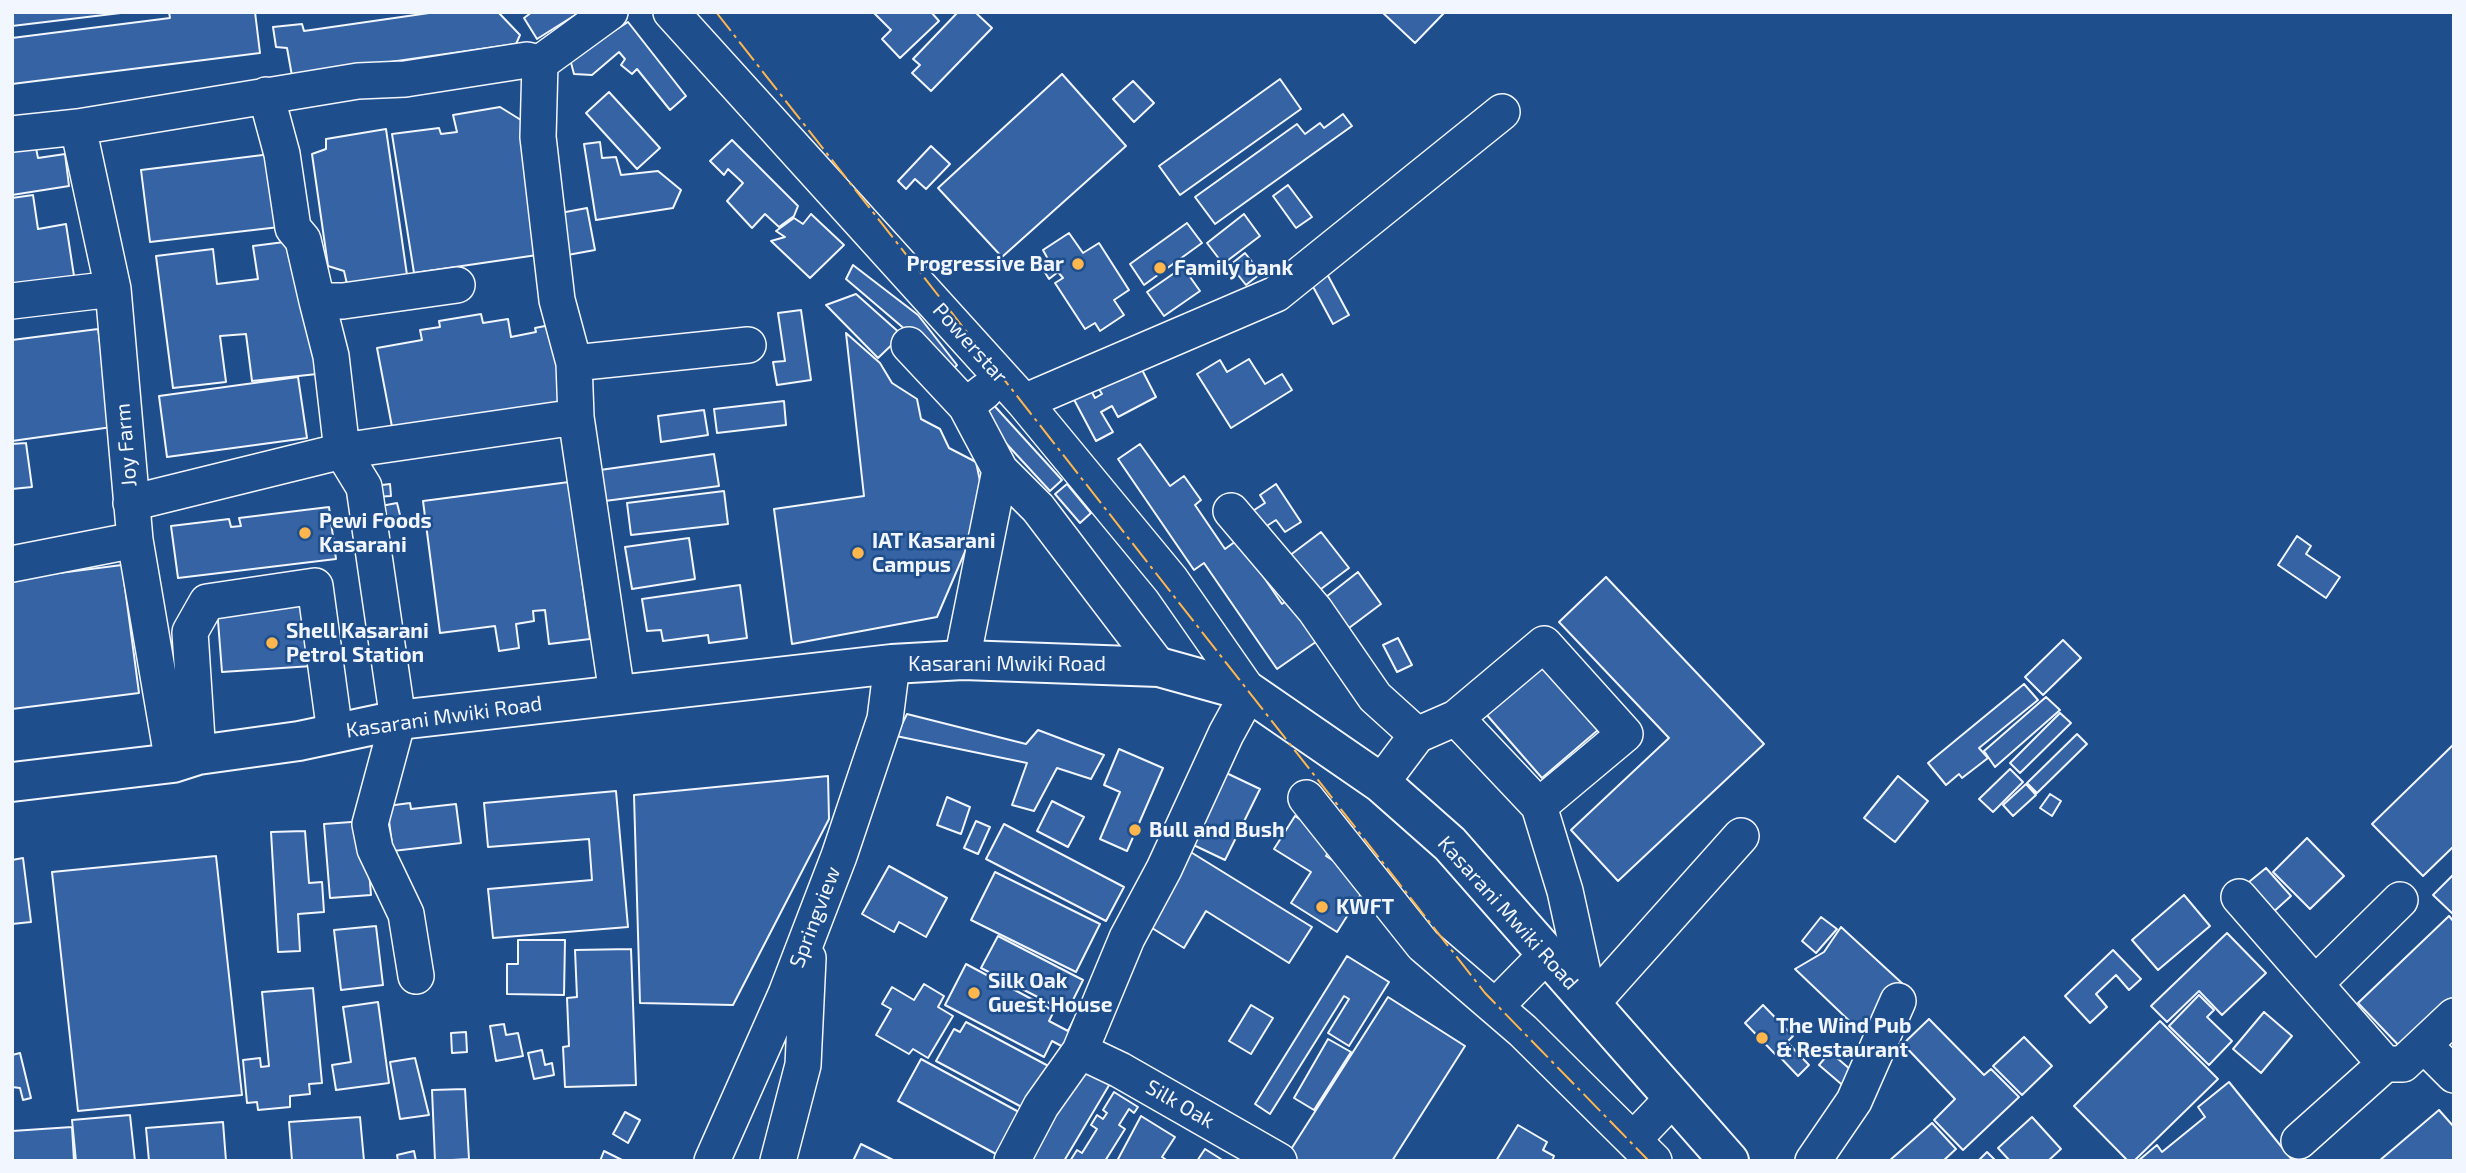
<!DOCTYPE html>
<html>
<head>
<meta charset="utf-8">
<style>
	body { margin:0 }
	#map { position:relative; width:2466px; height:1173px; overflow:hidden; background:#1f4e8c; font-family:"Exo 2",sans-serif }
	canvas { display:block }
	.frame { position:absolute; inset:0; border:14px solid #f2f6ff; pointer-events:none }
</style>
</head>
<body>
<div id="map">
<canvas width="2466" height="1173"></canvas>
<div class="frame"></div>
</div>
<script>
const context = document.querySelector('canvas').getContext('2d');
context.lineJoin = 'round';
function paint(path, color) { context.fillStyle = color; context.fill(path, 'evenodd'); }
const toPath = rows => new Path2D(rows.map(r => 'M' + r).join(''));
function stroke(path, color, width, dash) { context.strokeStyle = color; context.lineWidth = width; context.lineCap = dash ? 'butt' : 'round'; context.setLineDash(dash || []); context.stroke(path); }
function drawText(font, color, halo, rows, align = 'center') {
  context.font = font + ' "Exo 2",sans-serif'; context.lineWidth = 5; context.setLineDash([]); context.textBaseline = 'middle'; context.strokeStyle = halo; context.fillStyle = color; for (const [text, x, y, turn = 0] of rows) {
    context.save(); context.translate(x, y); context.rotate((+turn || 0) * Math.PI / 180); context.textAlign = isNaN(turn) ? turn : align; if (halo) context.strokeText(text, 0, 0); context.fillText(text, 0, 0); context.restore();
  }
}
const building = toPath([
	[12,12,129,12,12,26,12,12],
	[169,12,255,12,260,53,12,84,12,38,170,18,169,12],
	[436,12,498,12,520,35,516,44,292,76,287,48,276,47,273,27,302,24,304,31,436,12],
	[532,12,580,12,537,39,524,18,532,12],
	[873,12,931,12,939,21,900,58,882,39,891,30,873,12],
	[958,12,975,12,992,28,931,91,912,73,920,65,913,59,958,12],
	[1382,12,1445,12,1415,43,1382,12],
	[628,22,686,96,670,110,637,69,632,74,621,65,625,59,619,52,592,75,574,74,570,59,628,22],
	[1062,74,1126,146,1002,257,938,188,1062,74],
	[1280,79,1301,109,1180,195,1159,166,1280,79],
	[1133,81,1154,103,1134,122,1113,99,1133,81],
	[609,92,660,148,637,169,586,113,609,92],
	[500,107,529,125,544,254,414,273,392,134,439,128,441,134,457,132,453,115,500,107],
	[1343,114,1352,126,1215,224,1195,197,1297,124,1305,134,1320,123,1324,128,1343,114],
	[386,129,407,275,347,284,344,271,328,266,312,154,326,149,326,139,386,129],
	[732,140,798,206,794,216,779,227,765,214,752,228,727,201,743,183,728,169,724,175,710,161,732,140],
	[600,142,602,158,616,157,621,175,658,171,681,190,673,208,596,220,584,144,600,142],
	[931,146,950,164,926,189,915,179,906,189,898,181,931,146],
	[36,148,38,158,65,154,69,186,12,195,12,151,36,148],
	[279,153,288,226,150,242,141,170,279,153],
	[1288,185,1312,217,1296,228,1273,196,1288,185],
	[33,195,38,229,66,224,74,276,12,284,12,198,33,195],
	[587,208,595,250,562,256,555,214,587,208],
	[811,214,844,245,810,278,771,241,785,237,776,231,794,218,803,224,811,214],
	[1244,214,1260,236,1223,264,1207,243,1244,214],
	[1187,223,1202,243,1144,285,1130,264,1187,223],
	[1069,233,1083,253,1099,243,1129,290,1114,300,1124,315,1100,331,1095,323,1085,329,1055,283,1063,278,1058,272,1049,279,1041,266,1049,261,1043,250,1069,233],
	[300,240,317,374,252,381,246,334,220,336,226,382,173,388,156,256,213,249,217,284,258,279,253,246,300,240],
	[1245,253,1261,273,1246,285,1230,265,1245,253],
	[853,265,918,315,957,365,947,376,907,331,846,279,853,265],
	[1183,267,1200,291,1164,316,1147,292,1183,267],
	[1326,272,1349,315,1333,324,1310,281,1326,272],
	[856,294,902,335,878,358,826,305,856,294],
	[801,310,811,380,777,385,773,362,785,361,778,313,801,310],
	[481,314,483,323,508,319,511,337,536,332,535,328,555,324,572,412,393,432,377,348,422,340,420,330,440,327,439,321,481,314],
	[98,329,112,427,12,441,12,340,98,329],
	[846,333,880,363,892,383,917,399,921,419,940,429,949,448,976,462,985,505,937,617,792,644,774,509,864,496,846,333],
	[1249,359,1265,384,1282,374,1292,390,1231,428,1197,374,1220,360,1227,372,1249,359],
	[1138,362,1156,397,1118,417,1112,406,1101,412,1113,432,1096,441,1070,392,1087,383,1095,398,1102,394,1096,384,1138,362],
	[298,377,307,438,167,457,159,396,298,377],
	[784,401,786,425,717,433,714,409,784,401],
	[990,401,1062,480,1050,491,978,413,990,401],
	[704,410,708,435,661,442,658,416,704,410],
	[26,443,32,487,12,489,12,444,26,443],
	[1140,444,1170,486,1184,476,1201,500,1195,505,1225,549,1236,541,1270,571,1263,576,1282,604,1292,597,1320,639,1277,669,1204,563,1194,570,1118,459,1140,444],
	[714,454,719,486,605,501,600,470,714,454],
	[569,482,590,639,549,644,545,610,533,611,534,621,516,624,519,648,499,651,495,626,440,633,423,501,569,482],
	[390,484,391,496,375,497,374,486,390,484],
	[1067,484,1091,513,1080,523,1055,494,1067,484],
	[1276,484,1301,522,1285,532,1276,520,1259,531,1248,514,1265,503,1260,495,1276,484],
	[724,491,728,524,631,535,627,503,724,491],
	[397,503,401,519,385,522,381,506,397,503],
	[329,507,336,559,178,578,171,526,229,519,231,527,241,526,239,518,329,507],
	[1321,532,1349,568,1317,592,1289,556,1321,532],
	[2297,536,2311,546,2306,554,2340,577,2326,598,2278,565,2297,536],
	[689,538,695,579,632,589,625,547,689,538],
	[122,565,139,693,12,709,12,579,122,565],
	[1358,572,1381,604,1349,628,1326,597,1358,572],
	[1606,577,1764,744,1618,881,1571,830,1669,738,1559,622,1606,577],
	[740,585,747,638,709,643,708,635,663,641,661,630,647,631,642,599,740,585],
	[307,602,312,666,222,672,217,608,307,602],
	[1398,638,1412,665,1397,672,1383,645,1398,638],
	[2063,640,2081,658,2043,695,2025,677,2063,640],
	[1542,666,1598,730,1542,778,1486,714,1542,666],
	[2024,684,2038,700,1979,748,1988,758,1962,778,1959,774,1946,785,1928,763,2024,684],
	[2046,697,2060,710,1995,767,1984,751,2046,697],
	[2060,713,2071,723,2020,773,2010,763,2060,713],
	[907,714,1026,744,1038,730,1104,755,1091,779,1057,768,1034,811,1012,805,1027,763,896,736,907,714],
	[2077,734,2087,744,2037,793,2027,783,2077,734],
	[2453,745,2454,846,2423,876,2372,824,2453,745],
	[1119,749,1163,768,1127,851,1100,839,1120,792,1104,785,1119,749],
	[1218,769,1260,789,1225,860,1183,840,1218,769],
	[2010,769,2023,782,1993,812,1979,799,2010,769],
	[828,776,829,819,733,1005,640,1003,634,795,828,776],
	[1898,776,1928,801,1895,842,1864,818,1898,776],
	[2026,784,2036,795,2013,816,2003,805,2026,784],
	[616,791,628,927,493,938,488,889,592,880,589,839,488,847,484,803,616,791],
	[2050,794,2061,801,2052,816,2040,808,2050,794],
	[947,797,970,807,961,834,937,825,947,797],
	[1052,801,1084,817,1068,847,1037,831,1052,801],
	[410,803,411,809,456,804,461,843,393,851,387,806,410,803],
	[1295,816,1335,842,1326,856,1368,883,1337,932,1291,903,1311,872,1274,849,1295,816],
	[365,821,371,895,330,898,324,824,365,821],
	[976,821,990,827,978,854,964,848,976,821],
	[1004,824,1124,887,1106,921,986,859,1004,824],
	[305,831,309,883,322,882,324,912,298,914,300,951,278,952,271,832,305,831],
	[2307,838,2344,876,2310,909,2273,872,2307,838],
	[1189,851,1312,927,1289,963,1206,911,1184,948,1144,923,1189,851],
	[216,856,242,1095,78,1111,52,872,216,856],
	[23,858,31,922,12,924,12,860,23,858],
	[889,866,947,898,926,937,899,922,894,932,862,914,889,866],
	[2266,868,2291,896,2270,915,2244,886,2266,868],
	[995,872,1100,924,1076,972,971,920,995,872],
	[2454,874,2454,915,2433,895,2454,874],
	[2184,895,2210,926,2158,970,2132,940,2184,895],
	[2449,916,2454,922,2454,996,2406,1053,2358,1003,2449,916],
	[1821,917,1837,929,1816,953,1802,941,1821,917],
	[376,926,383,985,341,990,334,930,376,926],
	[1841,927,1904,985,1860,1031,1795,969,1824,952,1841,927],
	[2227,933,2266,973,2222,1015,2199,991,2167,1022,2151,1006,2227,933],
	[998,936,1083,980,1067,1012,981,968,998,936],
	[518,940,565,940,564,995,507,994,507,964,518,964,518,940],
	[631,949,636,1085,565,1087,563,1047,569,1046,567,998,577,997,575,950,631,949],
	[2113,950,2141,979,2129,990,2116,975,2096,994,2107,1007,2090,1023,2065,996,2113,950],
	[1347,956,1389,982,1349,1046,1328,1033,1349,999,1344,996,1270,1114,1255,1104,1347,956],
	[966,964,1054,1011,1049,1021,1068,1031,1074,1019,1069,1050,1052,1041,1044,1057,945,1005,966,964],
	[924,984,944,996,938,1007,953,1016,928,1058,913,1049,909,1054,876,1035,891,1009,882,1004,892,987,914,1000,924,984],
	[313,988,322,1083,309,1084,310,1094,290,1096,290,1107,258,1110,257,1102,247,1103,243,1060,260,1058,261,1067,269,1066,262,992,313,988],
	[2199,995,2214,1010,2207,1017,2232,1041,2209,1065,2169,1026,2199,995],
	[1388,997,1465,1046,1392,1161,1299,1161,1288,1154,1388,997],
	[378,1002,389,1083,336,1090,332,1065,351,1062,343,1007,378,1002],
	[1251,1005,1273,1018,1251,1054,1229,1041,1251,1005],
	[1763,1005,1793,1036,1775,1054,1745,1023,1763,1005],
	[2264,1012,2292,1036,2261,1073,2233,1049,2264,1012],
	[1929,1019,1984,1075,1991,1069,2019,1097,1963,1150,1934,1120,1955,1099,1903,1044,1929,1019],
	[2160,1021,2218,1079,2134,1161,2128,1161,2074,1106,2160,1021],
	[966,1022,1054,1069,1031,1112,936,1061,954,1029,960,1032,966,1022],
	[504,1024,506,1035,518,1033,523,1056,496,1061,490,1026,504,1024],
	[466,1032,467,1052,452,1053,451,1033,466,1032],
	[2024,1037,2052,1066,2022,1095,1993,1066,2024,1037],
	[1328,1039,1351,1052,1314,1110,1294,1098,1328,1039],
	[1789,1044,1809,1065,1798,1076,1778,1055,1789,1044],
	[542,1050,545,1065,552,1063,554,1075,534,1079,528,1053,542,1050],
	[1830,1052,1858,1076,1847,1089,1819,1065,1830,1052],
	[20,1053,31,1098,23,1100,20,1088,12,1087,12,1055,20,1053],
	[415,1058,429,1115,400,1119,390,1062,415,1058],
	[921,1059,1030,1118,1007,1160,898,1101,921,1059],
	[1077,1061,1111,1082,1064,1161,1018,1161,1077,1061],
	[2229,1082,2293,1161,2138,1161,2157,1145,2162,1152,2205,1117,2198,1107,2229,1082],
	[465,1089,469,1159,435,1161,432,1090,465,1089],
	[1114,1092,1138,1107,1134,1113,1129,1109,1119,1125,1125,1129,1105,1161,1070,1161,1077,1150,1082,1153,1097,1129,1091,1125,1097,1115,1103,1119,1107,1113,1103,1110,1114,1092],
	[2439,1110,2454,1127,2454,1161,2379,1161,2439,1110],
	[625,1112,640,1120,628,1143,613,1134,625,1112],
	[130,1115,135,1161,76,1161,72,1120,130,1115],
	[1141,1116,1175,1137,1162,1157,1168,1161,1117,1161,1141,1116],
	[360,1117,364,1161,292,1161,289,1122,360,1117],
	[2032,1117,2061,1149,2048,1161,2010,1161,1998,1148,2032,1117],
	[223,1122,226,1161,149,1161,146,1128,223,1122],
	[1932,1123,1956,1149,1943,1161,1889,1161,1932,1123],
	[1518,1125,1547,1142,1543,1150,1554,1156,1552,1161,1496,1161,1518,1125],
	[72,1127,74,1161,12,1161,12,1131,72,1127],
	[861,1144,895,1161,853,1161,861,1144],
	[1205,1149,1224,1161,1197,1161,1205,1149],
	[414,1151,416,1161,398,1161,397,1155,414,1151],
	[604,1151,624,1161,600,1161,604,1151],
	[1987,1152,1996,1161,1978,1161,1987,1152]
]);
const minor = toPath([
	[671,12,1024,402,1171,580,1249,692,1226,734,1164,869,1127,938,1080,1051,1041,1106,1012,1161],
	[540,63,610,12],
	[266,95,282,154,293,228,303,240,317,301],
	[78,127,113,289,135,540,173,763],
	[12,134,78,127,358,81,405,79,527,60,540,63,538,137,557,300,574,363,576,417,617,694],
	[12,301,113,289],
	[909,345,966,406,985,391],
	[574,363,748,345],
	[1024,402,1276,294,1502,112],
	[966,406,1000,470,1038,508,1159,667],
	[131,503,342,451,576,417],
	[1231,511,1315,610,1375,697,1417,735],
	[12,564,135,540],
	[962,660,1000,470],
	[1456,718,1539,806,1565,891,1590,1005],
	[198,755,190,632,207,602,315,586,335,733],
	[1381,783,1417,735,1456,718,1544,644,1625,734,1539,806],
	[1306,798,1423,945,1523,1031,1654,1161],
	[2239,897,2385,1064],
	[416,976,406,914,375,849,370,824,398,720,364,487,342,451,331,356,317,301,343,301,457,285],
	[2316,983,2400,900],
	[1590,1005,1741,836],
	[1495,1007,1546,955],
	[2425,1046,2454,1075],
	[1080,1051,1120,1070,1279,1161],
	[1633,1140,1673,1098],
	[2299,1141,2385,1064,2403,1064,2454,1016],
	[712,1161,786,994,839,856,885,719,892,664],
	[778,1161,803,1065,808,958],
	[1813,1161,1854,1101,1898,1001]
]);
const major = toPath([
	[12,782,173,763,198,755,299,741,398,720,892,664,963,660,1159,667,1249,692,1381,783,1450,844,1729,1161]
]);
const power = toPath([
	[716,12,1485,993,1649,1161]
]);
const markers = [
	[1078,264,7,"#ffb74d"],
	[1160,268,7,"#ffb74d"],
	[305,533,7,"#ffb74d"],
	[858,553,7,"#ffb74d"],
	[272,643,7,"#ffb74d"],
	[1135,830,7,"#ffb74d"],
	[1322,907,7,"#ffb74d"],
	[974,993,7,"#ffb74d"],
	[1762,1038,7,"#ffb74d"]
];
const poiNames = [
	["Progressive Bar",1064,264,"right"],
	["Family bank",1174,268],
	["Pewi Foods",319,521],
	["Kasarani",319,545],
	["IAT Kasarani",872,541],
	["Campus",872,565],
	["Shell Kasarani",286,631],
	["Petrol Station",286,655],
	["Bull and Bush",1149,830],
	["KWFT",1336,907],
	["Silk Oak",988,981],
	["Guest House",988,1005],
	["The Wind Pub",1776,1026],
	["& Restaurant",1776,1050]
];
const streetNames = [
	["Powerstar",970,343,48],
	["Joy Farm",126,445,-95],
	["Kasarani Mwiki Road",1007,664],
	["Kasarani Mwiki Road",444,717,-8],
	["Kasarani Mwiki Road",1508,913,48],
	["Springview",815,917,-69],
	["Silk Oak",1180,1104,30]
];
paint(building, '#3563a3');
stroke(building, '#f2f6ff', 2);
stroke(minor, '#f2f6ff', 38);
stroke(major, '#f2f6ff', 42);
stroke(minor, '#1f4e8c', 35);
stroke(major, '#1f4e8c', 38);
stroke(power, '#ffb74d', 2, [24, 5, 3.5, 5]);
for (const [x, y, r, color] of markers) { const dot = new Path2D(); dot.arc(x, y, r, 0, 2 * Math.PI); context.fillStyle = color; context.fill(dot); stroke(dot, '#1f4e8c', 2.5); }
drawText('bold 21px', '#f2f6ff', '#1f4e8c', poiNames, 'left');
drawText('21px', '#f2f6ff', '#1f4e8c', streetNames);
</script>
</body>
</html>
